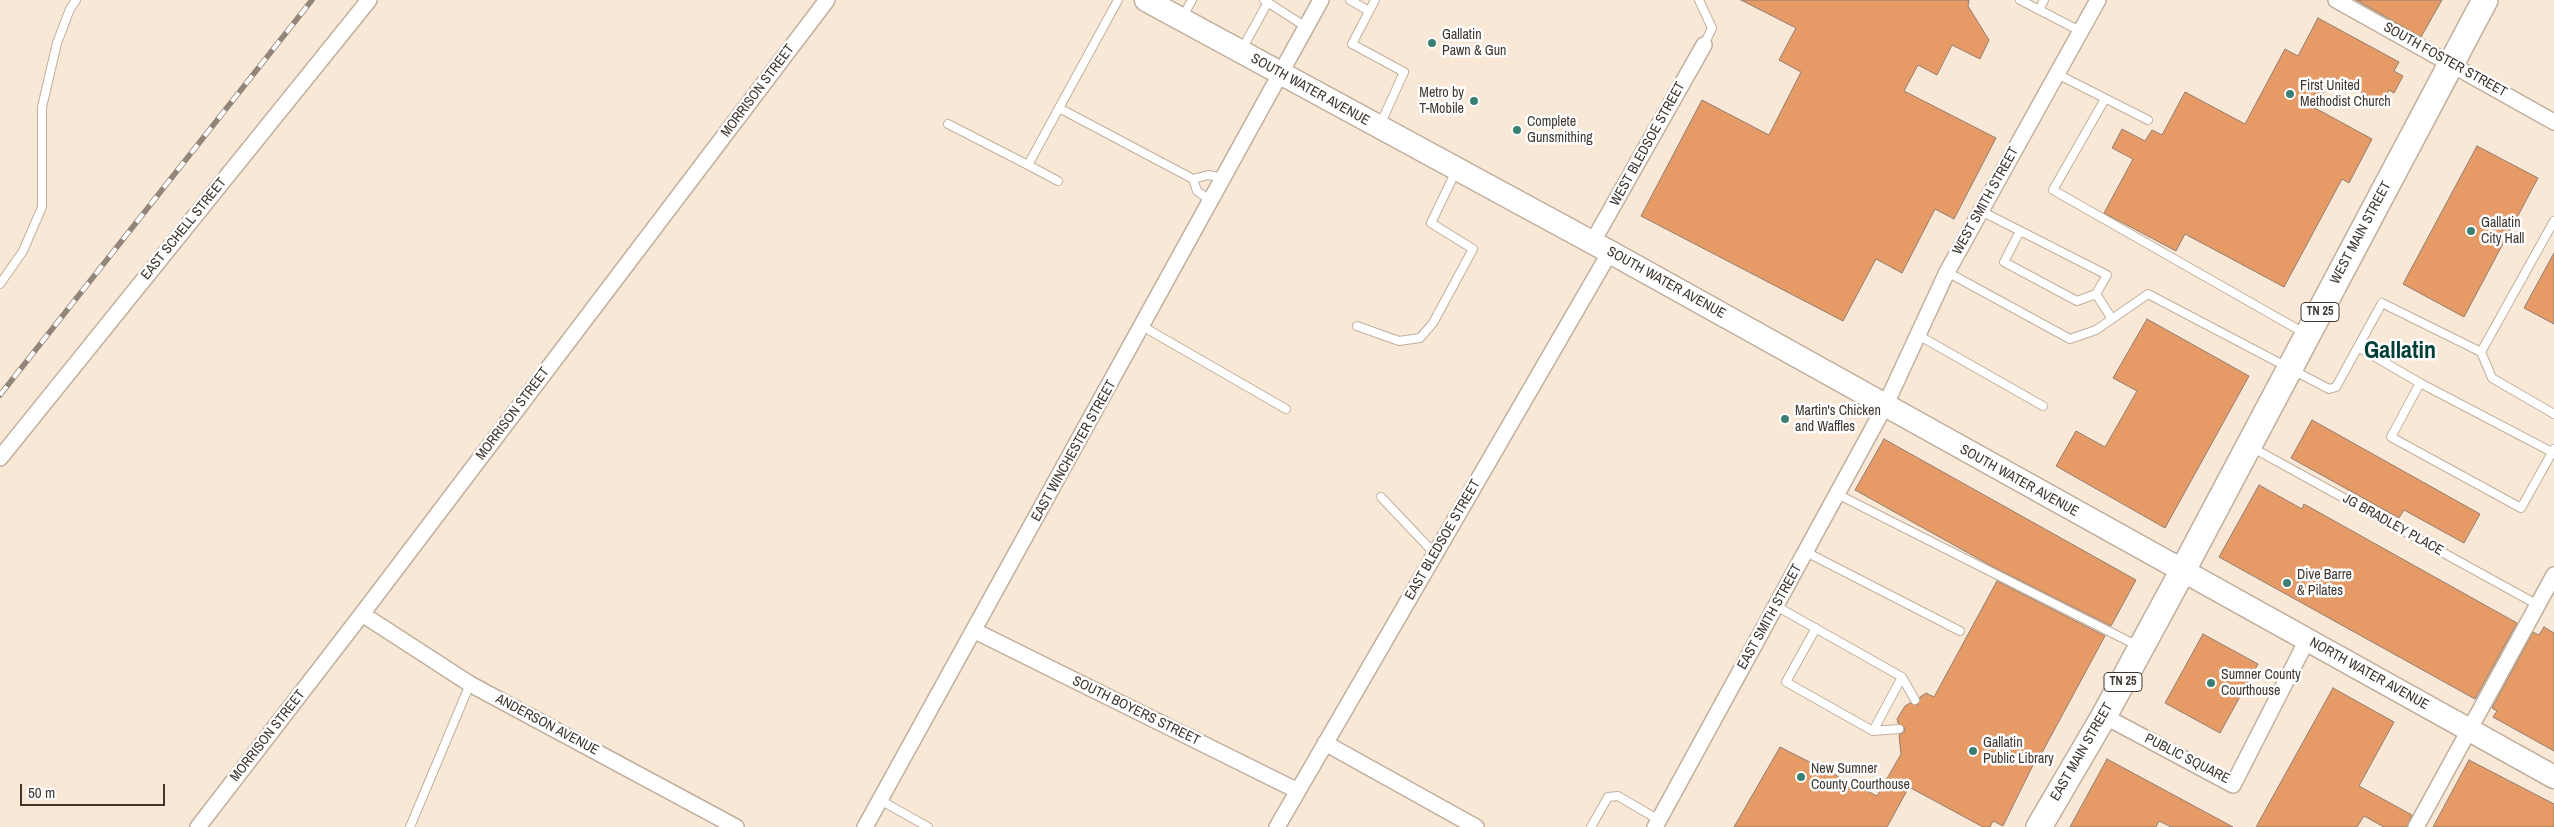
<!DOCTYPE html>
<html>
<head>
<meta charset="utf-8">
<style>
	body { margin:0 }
	#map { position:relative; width:2554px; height:827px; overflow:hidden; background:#fae8d6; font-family:"Archivo Narrow",sans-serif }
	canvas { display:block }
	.scale { position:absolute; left:20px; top:784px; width:145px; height:22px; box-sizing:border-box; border:2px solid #3e3730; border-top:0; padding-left:6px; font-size:15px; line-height:18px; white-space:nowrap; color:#3e3730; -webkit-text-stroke:4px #fff; paint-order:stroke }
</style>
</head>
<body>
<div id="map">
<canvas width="2554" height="827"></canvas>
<div class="scale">50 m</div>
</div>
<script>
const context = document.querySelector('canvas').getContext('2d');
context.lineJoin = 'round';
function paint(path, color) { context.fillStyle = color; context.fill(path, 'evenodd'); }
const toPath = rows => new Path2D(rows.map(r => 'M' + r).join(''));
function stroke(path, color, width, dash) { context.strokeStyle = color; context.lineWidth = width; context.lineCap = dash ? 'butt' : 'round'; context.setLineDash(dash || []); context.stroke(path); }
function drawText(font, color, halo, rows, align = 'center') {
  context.font = font + ' "Archivo Narrow",sans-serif'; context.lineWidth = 5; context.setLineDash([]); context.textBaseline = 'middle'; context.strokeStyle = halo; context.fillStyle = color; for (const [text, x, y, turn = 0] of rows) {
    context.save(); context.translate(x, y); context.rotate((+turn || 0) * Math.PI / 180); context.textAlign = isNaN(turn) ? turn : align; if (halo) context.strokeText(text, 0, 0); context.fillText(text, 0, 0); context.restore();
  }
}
const building = toPath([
	[1741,0,1969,0,1968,6,1989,40,1980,59,1952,45,1937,75,1918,65,1904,91,1996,138,1954,219,1935,209,1902,273,1876,259,1843,321,1641,216,1702,100,1769,135,1801,72,1779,60,1796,28,1741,0],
	[2356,0,2442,0,2421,37,2356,0],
	[2318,18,2399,62,2394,71,2403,76,2394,93,2389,90,2382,103,2332,77,2315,108,2372,139,2349,183,2342,179,2284,287,2185,234,2176,251,2104,213,2133,159,2112,148,2122,129,2145,141,2152,130,2162,135,2185,92,2245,124,2285,49,2298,56,2318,18],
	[2477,146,2538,178,2464,317,2403,284,2477,146],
	[2554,253,2554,324,2524,308,2554,253],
	[2147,319,2249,376,2165,528,2056,466,2076,431,2105,447,2137,391,2113,378,2147,319],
	[2312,420,2480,514,2464,543,2404,510,2399,518,2291,458,2312,420],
	[1884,439,2136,580,2111,626,1997,569,1855,490,1884,439],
	[2259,485,2302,509,2304,504,2517,623,2475,699,2219,557,2259,485],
	[1997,581,2105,636,2038,760,2036,759,2003,826,1993,821,1990,827,1983,827,1909,787,1887,827,1734,827,1780,747,1877,796,1901,754,1899,735,1904,732,1905,728,1898,723,1897,719,1905,706,1910,703,1918,705,1920,697,1926,693,1934,697,1997,581],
	[2544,627,2554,633,2554,751,2493,717,2497,711,2492,708,2533,632,2539,635,2544,627],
	[2203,634,2258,664,2220,733,2165,703,2203,634],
	[2333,688,2394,722,2359,786,2412,815,2407,827,2384,827,2364,816,2357,827,2256,827,2333,688],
	[2107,759,2233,827,2171,827,2159,821,2156,827,2070,827,2107,759],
	[2469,760,2554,804,2554,827,2433,827,2469,760]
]);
const service = toPath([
	[1118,0,1059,108,1193,179,1208,175,1224,178],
	[1264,0,1306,27],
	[1350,0,1369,11],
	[1375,0,1352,44,1404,72,1380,125],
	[1699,0,1712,28,1704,45],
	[2020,0,2080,31],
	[2039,10,2044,0],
	[1182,18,1192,0],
	[1242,49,1268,2],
	[2057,74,2148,120],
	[2105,99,2053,190,2306,334],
	[948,124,1028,165],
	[1193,179,1197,191,1211,201],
	[1058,181,1028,165,1059,108],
	[1981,211,2107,275,2096,294,2112,319],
	[2020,231,2004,262,2077,301,2096,294],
	[1947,272,2070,339,2096,330,2148,294,2329,389,2336,387,2382,303,2481,352,2492,378,2554,414],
	[0,284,23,251,42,207,42,107,57,43,70,9,76,0],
	[1142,326,1286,409],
	[1357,326,1399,341,1420,338,1433,323,1473,249,1431,223,1456,171],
	[1918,335,2043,406],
	[2358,347,2420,383,2552,452],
	[2481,352,2554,221],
	[2420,383,2391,437,2521,508,2554,449],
	[2253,448,2538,605],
	[1837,494,2138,646],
	[1381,497,1435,554],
	[1806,552,1960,631],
	[1776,606,1902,677,1873,731,1786,682,1816,628],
	[1902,677,1915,700],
	[1873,731,1899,729],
	[880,800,928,827],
	[410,827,470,684],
	[1591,827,1608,797,1618,796,1659,820]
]);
const minor = toPath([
	[2336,0,2554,122],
	[1592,243,1704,45],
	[0,458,369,0],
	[362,614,470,684,736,827],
	[975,631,1298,791],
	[2104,716,2233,785,2307,640],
	[1325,743,1476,827],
	[198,827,362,614,827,0],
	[865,827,1321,0],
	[1277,827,1610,252],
	[1655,827,1885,406,1947,272,2098,0],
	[2416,827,2554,575]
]);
const secondary = toPath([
	[1146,0,1610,252,2554,777]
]);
const primary = toPath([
	[2039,827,2104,716,2182,572,2485,0]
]);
const rail = toPath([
	[0,395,312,0]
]);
const markers = [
	[1432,43,5,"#3a7f74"],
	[2290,94,5,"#3a7f74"],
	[1474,101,5,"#3a7f74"],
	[1517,130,5,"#3a7f74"],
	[2471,231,5,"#3a7f74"],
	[1785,419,5,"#3a7f74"],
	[2287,583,5,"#3a7f74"],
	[2211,683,5,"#3a7f74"],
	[1973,751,5,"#3a7f74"],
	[1801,777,5,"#3a7f74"]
];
const shields = [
	[2320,312,38],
	[2123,682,38]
];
const shieldNames = [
	["TN 25",2320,312],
	["TN 25",2123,682]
];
const poiNames = [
	["Gallatin",1442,35],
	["Pawn & Gun",1442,51],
	["First United",2300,86],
	["Methodist Church",2300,102],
	["Metro by",1464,93,"right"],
	["T-Mobile",1464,109,"right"],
	["Complete",1527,122],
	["Gunsmithing",1527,138],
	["Gallatin",2481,223],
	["City Hall",2481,239],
	["Martin's Chicken",1795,411],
	["and Waffles",1795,427],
	["Dive Barre",2297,575],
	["& Pilates",2297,591],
	["Sumner County",2221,675],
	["Courthouse",2221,691],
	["Gallatin",1983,743],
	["Public Library",1983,759],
	["New Sumner",1811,769],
	["County Courthouse",1811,785]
];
const streetNames = [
	["SOUTH FOSTER STREET",2445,60,29],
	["SOUTH WATER AVENUE",1310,90,29],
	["MORRISON STREET",758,91,-53],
	["WEST BLEDSOE STREET",1648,144,-61],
	["WEST SMITH STREET",1986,201,-61],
	["EAST SCHELL STREET",184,229,-51],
	["WEST MAIN STREET",2361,233,-62],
	["SOUTH WATER AVENUE",1666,283,29],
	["MORRISON STREET",513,414,-53],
	["EAST WINCHESTER STREET",1074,451,-61],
	["SOUTH WATER AVENUE",2019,481,29],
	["JG BRADLEY PLACE",2393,525,29],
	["EAST BLEDSOE STREET",1443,540,-60],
	["EAST SMITH STREET",1770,617,-61],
	["NORTH WATER AVENUE",2369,674,29],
	["SOUTH BOYERS STREET",1136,711,26],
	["ANDERSON AVENUE",547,725,28],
	["MORRISON STREET",268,736,-52],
	["EAST MAIN STREET",2082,752,-60],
	["PUBLIC SQUARE",2187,759,27]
];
const townNames = [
	["Gallatin",2400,352]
];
paint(building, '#e69a65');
stroke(building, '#927e72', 1);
stroke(service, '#c0af9e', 10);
stroke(minor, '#c0af9e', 18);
stroke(secondary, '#c0af9e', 25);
stroke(primary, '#c0af9e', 28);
stroke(service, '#fff', 8);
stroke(minor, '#fff', 15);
stroke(secondary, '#fff', 22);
stroke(primary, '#fff', 25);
stroke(rail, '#92867a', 5.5);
stroke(rail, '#fff', 4, [11]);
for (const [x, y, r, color] of markers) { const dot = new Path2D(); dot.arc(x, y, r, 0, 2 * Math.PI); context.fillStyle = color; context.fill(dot); stroke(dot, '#fff', 2); }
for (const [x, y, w] of shields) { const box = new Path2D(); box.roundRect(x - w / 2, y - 9.5, w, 19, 4); context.fillStyle = '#fff'; context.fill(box); stroke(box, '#3e3730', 1); }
drawText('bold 12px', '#3e3730', null, shieldNames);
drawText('14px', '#3e3730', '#fff', poiNames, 'left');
drawText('14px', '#3e3730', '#fff', streetNames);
drawText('bold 24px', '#003f38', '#fff', townNames);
</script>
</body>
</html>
